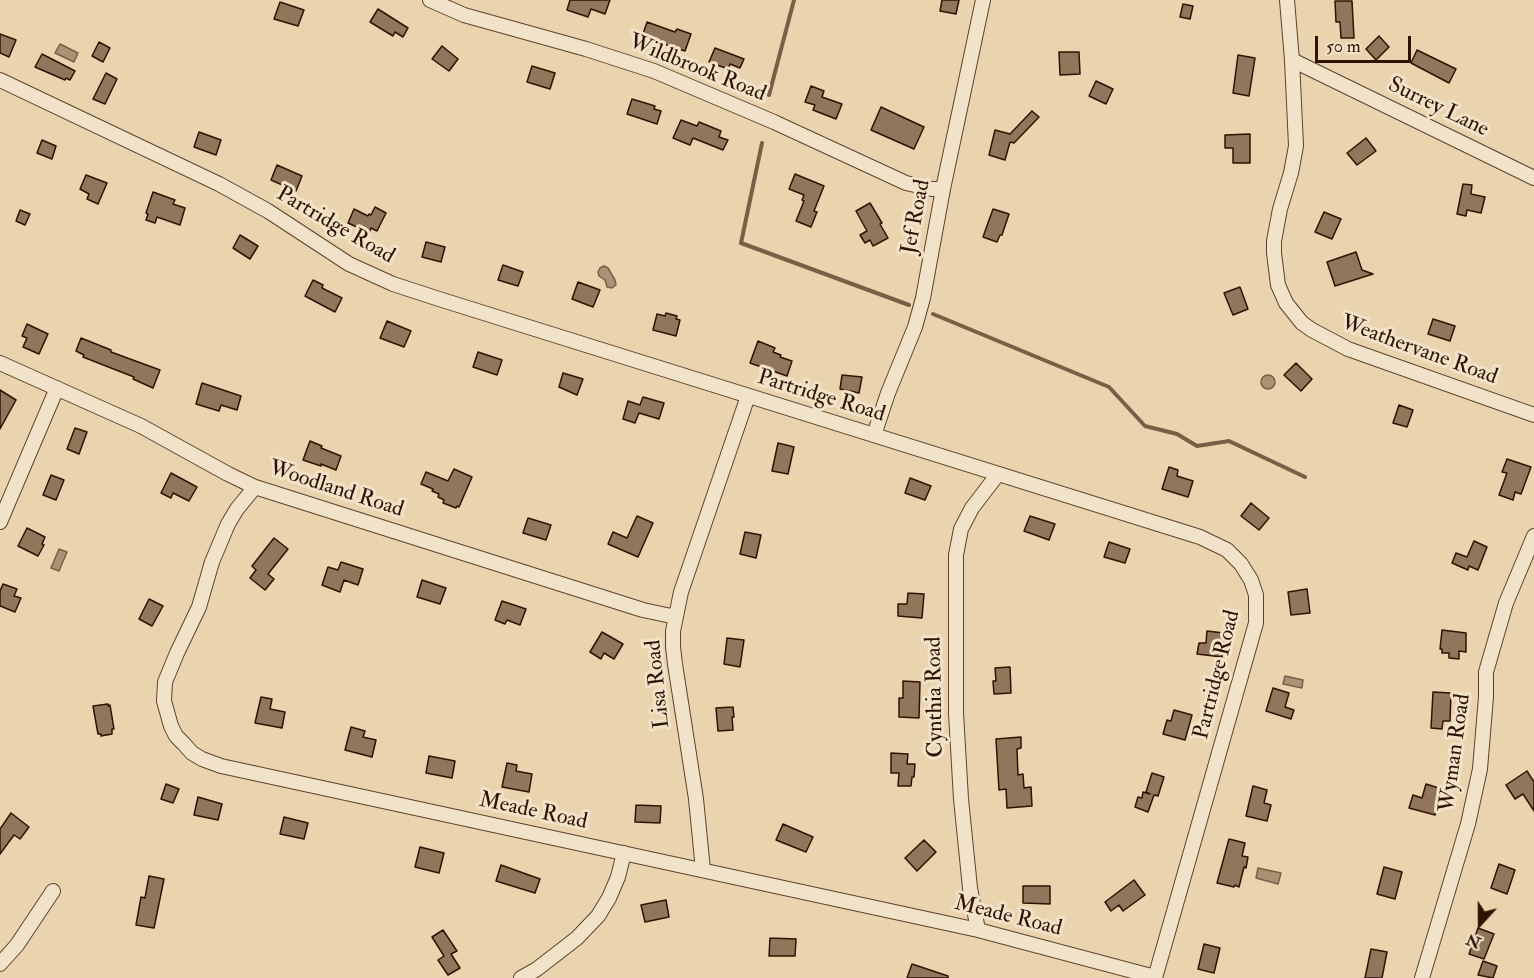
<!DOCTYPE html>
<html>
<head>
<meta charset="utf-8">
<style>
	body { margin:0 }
	#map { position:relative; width:1534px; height:978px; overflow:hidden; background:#ead4ae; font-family:"IM FELL Double Pica",serif }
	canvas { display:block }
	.north { position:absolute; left:1450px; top:894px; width:60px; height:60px; -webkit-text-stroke:4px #f1e3ca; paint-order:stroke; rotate:201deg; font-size:16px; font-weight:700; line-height:24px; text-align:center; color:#2f1202 }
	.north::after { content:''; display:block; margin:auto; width:21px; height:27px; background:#2f1202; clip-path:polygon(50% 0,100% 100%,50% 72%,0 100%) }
	.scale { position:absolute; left:1315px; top:36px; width:96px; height:27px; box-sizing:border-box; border:3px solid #2f1202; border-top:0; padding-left:8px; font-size:18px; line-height:21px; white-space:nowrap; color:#2f1202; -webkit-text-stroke:4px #f1e3ca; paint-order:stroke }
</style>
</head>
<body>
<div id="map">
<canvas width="1534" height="978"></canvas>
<div class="north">N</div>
<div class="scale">50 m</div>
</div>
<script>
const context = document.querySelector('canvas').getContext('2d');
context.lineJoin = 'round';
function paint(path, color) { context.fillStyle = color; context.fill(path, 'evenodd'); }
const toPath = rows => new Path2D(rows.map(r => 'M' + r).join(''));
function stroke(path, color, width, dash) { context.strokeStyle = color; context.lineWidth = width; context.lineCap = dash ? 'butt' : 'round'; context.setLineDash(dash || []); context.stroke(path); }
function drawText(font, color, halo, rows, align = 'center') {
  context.font = font + ' "IM FELL Double Pica",serif'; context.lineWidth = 6; context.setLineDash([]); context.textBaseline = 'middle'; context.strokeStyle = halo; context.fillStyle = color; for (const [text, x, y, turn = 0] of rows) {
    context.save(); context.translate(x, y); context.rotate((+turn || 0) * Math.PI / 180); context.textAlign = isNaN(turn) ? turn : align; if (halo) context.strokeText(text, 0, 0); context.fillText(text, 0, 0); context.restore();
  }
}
const water = toPath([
	[60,44,78,53,74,62,55,53,60,44],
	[604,266,608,268,615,280,616,285,612,288,607,287,605,280,599,276,598,272,600,268,604,266],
	'1261 382a7 7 0 1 1 14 0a7 7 0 1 1-14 0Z',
	[59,549,67,552,59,571,51,568,59,549],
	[1285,676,1303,680,1302,688,1283,684,1285,676],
	[1258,868,1281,873,1278,884,1256,878,1258,868]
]);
const stream = toPath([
	[769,95,794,0],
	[762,143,741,243,909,305],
	[933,314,1109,387,1145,426,1177,434,1197,446,1229,441,1305,477]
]);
const building = toPath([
	[570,0,610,0,605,14,591,9,588,17,567,10,570,0],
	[942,0,959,0,956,14,940,11,942,0],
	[1335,1,1352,1,1354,38,1341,38,1340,22,1336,22,1335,1],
	[280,2,304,10,298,26,274,19,280,2],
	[1183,4,1193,6,1190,19,1180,17,1183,4],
	[378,9,408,28,403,37,395,32,393,36,370,22,378,9],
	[647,22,675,32,677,29,691,34,685,51,642,37,647,22],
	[0,34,16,40,9,57,0,53,0,34],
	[1379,36,1389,47,1376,60,1366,49,1379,36],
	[99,42,110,48,103,62,92,56,99,42],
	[442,46,458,59,449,71,432,59,442,46],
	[715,48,744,59,740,68,730,64,728,69,709,62,715,48],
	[1417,50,1456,69,1449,83,1411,63,1417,50],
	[1059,52,1079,52,1080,74,1060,75,1059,52],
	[42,54,75,71,70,80,66,78,65,80,35,67,42,54],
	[1238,55,1255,58,1249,96,1233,93,1238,55],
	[532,66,555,73,550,89,527,82,532,66],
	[106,73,117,79,105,104,93,99,106,73],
	[1096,81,1113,89,1106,104,1089,96,1096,81],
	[811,86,824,91,822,97,842,104,836,119,813,110,815,105,805,102,811,86],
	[632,99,655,106,654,109,661,111,657,124,627,114,632,99],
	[881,107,924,127,914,149,871,130,881,107],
	[1032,111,1039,117,1014,143,1010,142,1005,160,989,155,995,130,1010,134,1032,111],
	[681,120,697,126,699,122,721,131,719,137,728,140,723,150,693,138,690,145,673,138,681,120],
	[199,132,221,140,216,155,194,147,199,132],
	[1250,134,1250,163,1233,163,1233,148,1225,148,1225,135,1250,134],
	[1366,138,1376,151,1357,165,1347,153,1366,138],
	[42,140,56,146,52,159,37,153,42,140],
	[277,165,302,176,296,191,271,180,277,165],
	[795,174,824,186,814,211,817,212,811,227,796,221,804,201,802,200,804,195,789,189,795,174],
	[86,175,107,183,98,204,87,199,89,194,80,189,86,175],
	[1463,184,1472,185,1471,194,1485,197,1481,213,1467,210,1466,216,1457,214,1463,184],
	[153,192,175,200,173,204,185,208,180,225,157,217,155,223,146,220,148,214,146,213,153,192],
	[870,203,882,223,880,224,888,238,873,246,870,240,865,243,860,235,867,231,856,211,870,203],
	[375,207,386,213,377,231,371,228,368,235,358,230,359,228,348,223,354,209,368,216,369,214,371,215,375,207],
	[993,209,1009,214,1002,235,1000,235,997,242,983,237,993,209],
	[20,210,30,214,25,225,16,221,20,210],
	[1324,212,1341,219,1332,239,1315,232,1324,212],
	[240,235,258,246,250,259,233,248,240,235],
	[426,242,445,247,441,262,422,257,426,242],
	[1356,252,1362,270,1373,274,1335,286,1327,262,1356,252],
	[503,265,523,272,518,286,498,280,503,265],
	[313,280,323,285,322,288,342,298,335,312,305,296,313,280],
	[578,282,600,290,593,307,572,299,578,282],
	[1240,287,1248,309,1233,315,1224,293,1240,287],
	[666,313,677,316,676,319,680,320,676,336,653,330,657,314,665,316,666,313],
	[1433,319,1455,326,1450,341,1428,334,1433,319],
	[387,321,411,331,404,347,380,338,387,321],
	[27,324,48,334,39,354,23,347,27,338,22,336,27,324],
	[81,338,111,350,111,352,160,370,153,388,133,379,134,377,83,357,84,355,76,351,81,338],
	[758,341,775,348,773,352,781,355,780,357,792,361,787,376,750,363,758,341],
	[478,352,502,360,497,375,473,367,478,352],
	[1296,363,1312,379,1301,391,1284,375,1296,363],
	[563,373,583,379,577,395,559,387,563,373],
	[842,375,862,377,859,393,840,389,842,375],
	[202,383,241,396,237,410,221,405,219,411,196,404,202,383],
	[0,390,16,400,0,429,0,390],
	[643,397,664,403,659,419,639,413,635,423,623,419,628,401,640,405,643,397],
	[1399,405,1413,410,1407,427,1393,423,1399,405],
	[75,428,87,432,79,454,67,449,75,428],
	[310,441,322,446,321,448,341,456,336,470,321,464,321,466,303,460,310,441],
	[778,443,794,447,788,474,772,471,778,443],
	[1507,459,1531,467,1521,494,1515,492,1513,500,1499,495,1507,473,1502,472,1507,459],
	[1169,467,1178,470,1177,476,1193,481,1188,497,1162,489,1169,467],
	[454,469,472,477,459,507,457,506,456,508,443,503,444,500,438,497,439,494,432,491,433,489,421,484,426,472,448,481,454,469],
	[171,473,197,487,189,501,173,493,171,498,161,493,171,473],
	[51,475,64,480,56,500,43,495,51,475],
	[910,478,931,486,925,500,905,493,910,478],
	[1251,503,1269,518,1259,530,1241,516,1251,503],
	[637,516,653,523,638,557,608,544,613,532,627,538,637,516],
	[1030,516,1055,524,1049,540,1024,531,1030,516],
	[528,518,551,525,546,540,523,533,528,518],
	[27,528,45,537,42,544,44,545,38,556,18,546,27,528],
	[745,532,761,535,756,558,740,554,745,532],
	[274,538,288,549,268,574,274,579,265,590,250,578,256,570,252,566,274,538],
	[1474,541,1487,547,1478,570,1469,566,1468,570,1452,563,1456,553,1467,557,1474,541],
	[1109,542,1130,549,1125,563,1104,557,1109,542],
	[341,562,363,569,358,585,344,580,340,592,322,585,328,567,338,570,341,562],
	[422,580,446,588,440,604,417,597,422,580],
	[3,584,17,589,14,596,21,598,15,612,0,606,0,591,3,584],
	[1307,589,1310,613,1291,615,1288,592,1307,589],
	[908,593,924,594,922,618,898,616,898,604,907,604,908,593],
	[149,599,163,606,152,626,139,619,149,599],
	[502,601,526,609,520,625,507,620,505,624,495,620,502,601],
	[1442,630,1466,633,1466,652,1459,651,1459,659,1449,658,1449,653,1442,653,1442,649,1440,649,1442,630],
	[1207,631,1224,633,1222,657,1197,654,1199,643,1206,643,1207,631],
	[602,632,623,644,614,659,604,653,601,659,590,652,602,632],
	[727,638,744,640,740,667,724,664,727,638],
	[1010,667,1011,693,994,694,993,681,996,681,995,668,1010,667],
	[903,681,920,682,919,718,899,717,899,698,903,698,903,681],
	[1273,688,1289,693,1285,707,1294,710,1291,719,1266,711,1273,688],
	[1433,692,1451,693,1450,721,1443,721,1442,729,1431,728,1433,692],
	[261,697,272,699,270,709,285,712,282,728,255,723,261,697],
	[108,704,108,706,110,705,114,729,112,729,112,734,101,736,101,734,98,734,93,706,108,704],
	[733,707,734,717,732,717,733,730,718,731,716,708,733,707],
	[1174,710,1192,715,1185,740,1163,734,1167,720,1171,721,1174,710],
	[351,727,365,731,363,737,376,740,372,757,345,750,351,727],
	[1021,737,1021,748,1017,749,1018,775,1023,774,1024,788,1031,787,1032,806,1007,808,1006,789,999,790,996,739,1021,737],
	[891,753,908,754,907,764,915,764,914,777,912,777,911,786,898,786,899,773,891,773,891,753],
	[429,756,455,761,452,778,426,773,429,756],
	[507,763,517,765,516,771,532,774,529,792,502,787,507,763],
	[1527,771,1534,782,1534,811,1523,794,1515,799,1506,785,1527,771],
	[1152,773,1164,777,1158,796,1154,795,1148,812,1135,807,1138,797,1142,798,1143,792,1150,794,1146,792,1152,773],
	[166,784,179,789,173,803,161,799,166,784],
	[1426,784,1442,789,1435,815,1409,808,1413,795,1422,798,1426,784],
	[1253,786,1267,790,1264,803,1271,805,1267,821,1246,816,1253,786],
	[198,797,222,804,218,820,194,815,198,797],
	[636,805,661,806,660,823,635,822,636,805],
	[11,813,29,827,20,839,14,835,0,854,0,829,11,813],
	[284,817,308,823,304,839,280,834,284,817],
	[783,824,813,837,806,852,776,840,783,824],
	[1229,839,1245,843,1242,856,1248,857,1246,868,1244,867,1239,887,1235,885,1234,887,1217,883,1229,839],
	[924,840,936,852,917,871,905,858,924,840],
	[420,847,444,853,439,873,415,867,420,847],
	[1499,864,1515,870,1507,894,1491,888,1499,864],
	[501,865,540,879,535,893,496,881,501,865],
	[1384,867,1402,872,1395,899,1377,894,1384,867],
	[149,876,164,879,154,928,136,925,141,897,145,898,149,876],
	[1134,880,1145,895,1123,911,1119,905,1111,911,1105,902,1134,880],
	[1023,886,1050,886,1050,904,1023,903,1023,886],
	[666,900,669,917,645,922,641,905,666,900],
	[1478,928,1494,934,1484,959,1469,954,1478,928],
	[443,930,457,951,451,954,460,968,448,975,438,960,444,956,432,937,443,930],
	[770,938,796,939,795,956,769,956,770,938],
	[1204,944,1220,948,1214,973,1198,969,1204,944],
	[1371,949,1387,952,1382,978,1365,978,1371,949],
	[1483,961,1497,966,1493,978,1478,975,1483,961],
	[912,964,948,976,948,978,907,978,912,964]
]);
const street = toPath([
	[430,0,464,15,586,49,654,71,774,122,906,183,932,189,943,189],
	[1287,0,1292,60,1296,146,1291,173,1280,209,1274,241,1274,253,1278,285,1286,303,1302,323,1312,330,1348,349,1534,415],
	[1292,60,1534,178],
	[0,80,219,184,268,211,349,264,393,284,439,299,1200,537,1227,550,1241,564,1251,580,1256,595,1256,623,1155,978],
	[0,363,141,426,228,474,255,487,643,610,676,617],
	[874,435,888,393,915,327,923,298,943,189,983,0],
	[255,487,237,509,228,524,212,562,199,607,177,653,165,682,164,701,171,726,176,736,184,744,192,753,202,759,221,766,978,930,1155,977],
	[0,522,57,388],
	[703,870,696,799,675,664,673,647,673,631,681,592,748,396],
	[978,930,970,888,961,799,956,713,956,555,961,529,972,508,998,474],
	[0,964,17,945,53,891],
	[521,978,537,969,577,938,598,916,609,898,618,877,624,853],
	[1422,978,1468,824,1480,769,1486,697,1486,672,1506,603,1534,536]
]);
const streetNames = [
	["Wildbrook Road",697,69,22],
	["Surrey Lane",1438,108,26],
	["Jef Road",917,217,-79],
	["Partridge Road",335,226,30],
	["Weathervane Road",1419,351,20],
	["Partridge Road",821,397,17],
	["Woodland Road",336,490,18],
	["Partridge Road",1218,675,-76],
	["Lisa Road",659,684,-96],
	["Cynthia Road",936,697,-91],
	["Wyman Road",1456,753,-82],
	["Meade Road",533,812,12],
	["Meade Road",1008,917,14]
];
paint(water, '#aa9274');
stroke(water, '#795f46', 1.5);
stroke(stream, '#795f46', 4);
paint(building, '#90775b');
stroke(building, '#2f1202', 1.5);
stroke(street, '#5e422d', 16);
stroke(street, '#f1e3ca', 14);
drawText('22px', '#2f1202', '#f1e3ca', streetNames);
</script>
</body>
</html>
